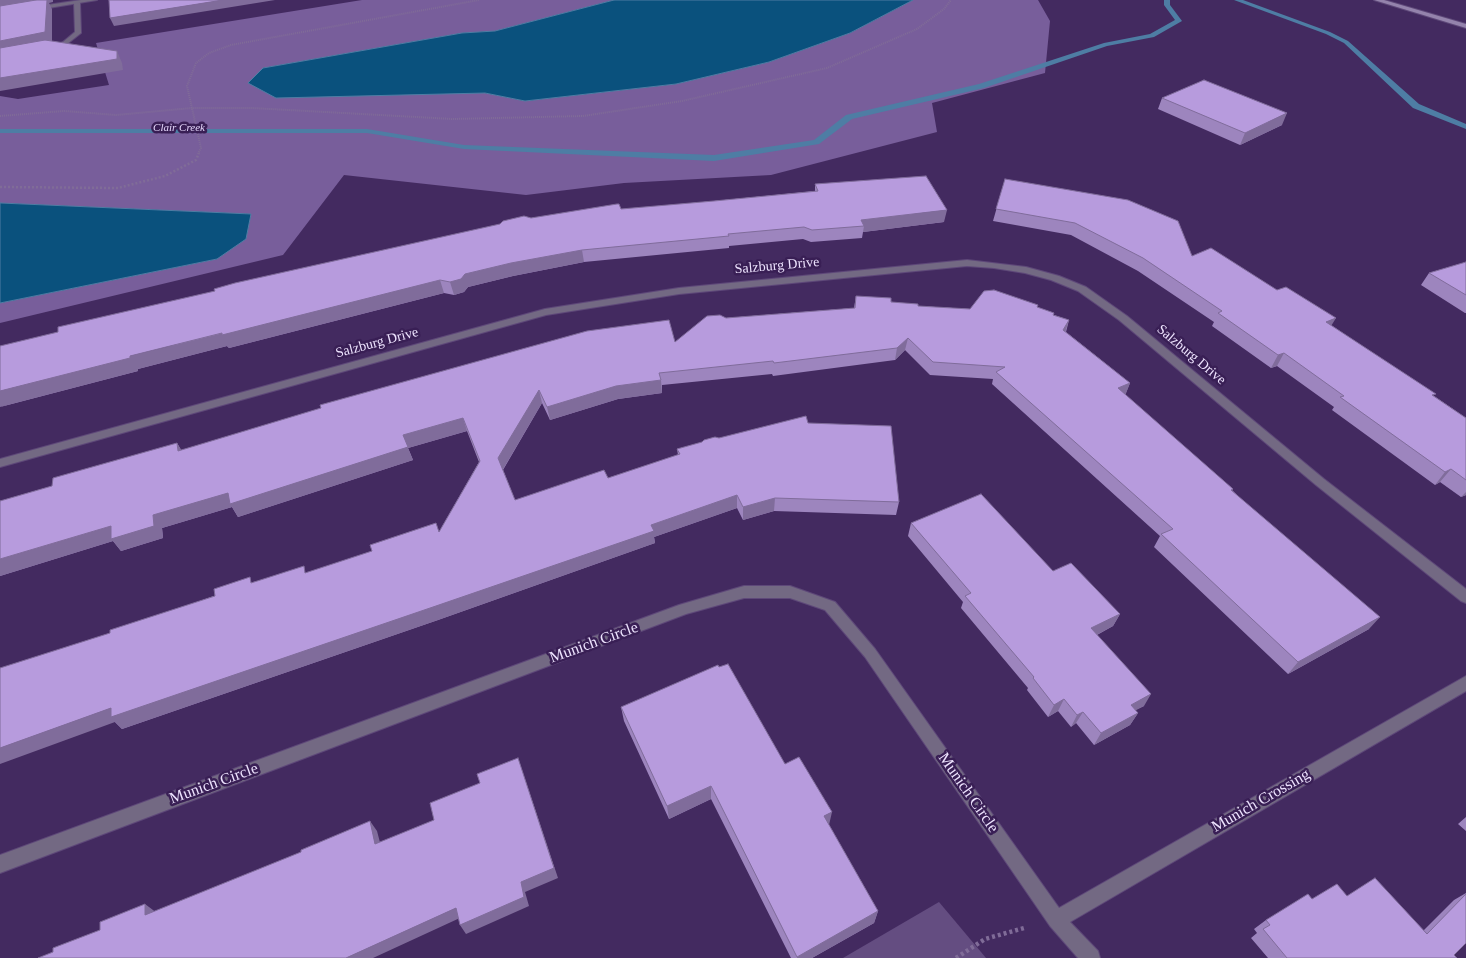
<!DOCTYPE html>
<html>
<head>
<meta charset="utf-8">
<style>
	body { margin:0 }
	canvas { display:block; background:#432a60 }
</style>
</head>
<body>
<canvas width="1466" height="958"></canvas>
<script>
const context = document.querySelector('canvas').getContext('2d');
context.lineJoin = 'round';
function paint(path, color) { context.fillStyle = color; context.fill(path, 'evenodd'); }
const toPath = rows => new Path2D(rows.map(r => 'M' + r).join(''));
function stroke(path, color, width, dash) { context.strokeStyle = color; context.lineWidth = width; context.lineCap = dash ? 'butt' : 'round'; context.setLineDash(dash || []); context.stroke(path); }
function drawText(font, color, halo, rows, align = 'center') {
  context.font = font + ' "Times New Roman",serif'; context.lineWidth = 5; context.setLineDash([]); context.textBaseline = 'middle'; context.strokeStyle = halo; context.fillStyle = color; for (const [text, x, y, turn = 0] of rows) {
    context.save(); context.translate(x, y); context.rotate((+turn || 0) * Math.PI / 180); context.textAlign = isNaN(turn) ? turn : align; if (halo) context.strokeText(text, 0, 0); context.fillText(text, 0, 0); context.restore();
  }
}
const green = toPath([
	[939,902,986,958,843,958]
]);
const forest = toPath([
	[362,0,614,0,495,31,462,33,263,68,248,83,485,93,525,101,676,84,769,62,850,33,913,0,1038,0,1050,21,1045,73,932,103,937,132,771,175,624,183,526,195,344,175,283,255,0,323,0,303,217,259,250,214,0,203,0,96,18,99,109,85,96,43]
]);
const water = toPath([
	[614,0,913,0,850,33,769,62,676,84,525,101,485,93,276,98,248,83,263,68,462,33,495,31,614,0],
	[0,203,251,214,246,239,217,259,0,303,0,203]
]);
const stream = toPath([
	[1164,0,1170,0,1170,5,1182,21,1154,37,1107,46,984,88,852,119,819,144,714,161,464,149,367,133,0,133,0,129,367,129,464,145,714,155,814,140,846,115,979,84,1104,43,1150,34,1175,20,1164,5,1164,0],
	[1234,0,1243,0,1330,32,1348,41,1419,104,1466,124,1466,129,1413,108,1344,43,1326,34,1234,0]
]);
const pathFar2 = toPath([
	[0,116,64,111,116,115,192,108,252,108,453,119,583,116,682,101,827,68,917,29,944,9,951,0],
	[198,154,201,148,187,86,196,63,209,53,231,45,479,0]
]);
const pathFar1 = toPath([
	[0,187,118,188,165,176,196,160,199,153]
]);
const path = toPath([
	[956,958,985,939,1024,928]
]);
const service = toPath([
	[77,1,80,3,81,33,67,44,47,50,47,48,63,42,75,32,74,3,77,1]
]);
const minor = toPath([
	[81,0,97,0,0,16,0,12,81,0],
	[967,260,1026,267,1059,276,1086,287,1127,316,1324,479,1466,589,1466,603,1461,601,1316,485,1119,320,1078,291,1051,280,1025,273,994,268,967,266,679,294,546,315,0,467,0,459,545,309,679,288,967,260],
	[744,586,790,586,835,602,875,649,1059,908,1466,676,1466,691,1070,922,1098,951,1100,958,1078,958,1050,926,865,657,825,610,790,598,744,598,686,614,0,873,0,855,679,605,744,586]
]);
const secondary = toPath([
	[1374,0,1384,0,1466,24,1466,28,1374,0]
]);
const wall = toPath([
	[1162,98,1282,125,1240,145,1158,109],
	[1005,179,1192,256,1331,325,1466,418,1466,495,1461,497,1440,482,1435,485,1332,410,1334,407,1277,366,1271,368,1212,326,1214,322,1138,271,1071,235,993,221],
	[815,184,944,222,863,232,862,238,811,242,803,239,729,246,729,248,584,262,513,276,468,287,464,292,454,295,444,293,229,348,227,346,138,369,138,371,0,407,531,218,714,201,815,191],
	[1466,262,1466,313,1465,313,1421,285,1429,273],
	[856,296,918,306,970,309,1037,307,1054,313,1054,315,1069,320,1066,332,1130,383,1125,395,1233,489,1232,490,1369,629,1288,674,1154,547,1160,536,992,384,993,379,930,375,905,350,895,360,773,376,772,374,662,385,662,393,618,399,550,420,542,403,503,470,515,500,608,478,678,455,677,449,719,438,808,423,899,502,896,515,774,511,743,520,737,508,654,537,655,543,438,620,122,729,115,722,110,633,253,582,308,573,439,532,479,462,467,431,408,448,413,460,238,517,232,507,162,528,163,538,121,551,113,541,0,576,0,501,52,486,177,443,181,450,675,342,726,318,854,308],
	[911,523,1053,571,1120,614,1113,626,1097,635,1144,706,1135,710,1138,713,1130,725,1094,745,1076,723,1071,727,1058,711,1048,717,1027,690,1028,688,961,608,963,602,908,536],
	[621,707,785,764,829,825,878,911,874,923,812,958,791,958,711,799,669,819,624,721],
	[1466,817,1466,831,1458,824],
	[1466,893,1466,943,1454,955,1457,958,1268,958,1251,938,1257,933,1254,929,1266,920,1312,899,1347,896,1423,931,1454,900]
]);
const shadedWall = toPath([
	[0,0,53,0,53,2,49,3,52,9,52,44,0,54],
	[223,0,275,0,114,26,110,18],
	[117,51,122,63,123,70,0,91,0,78],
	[1287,113,1282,125,1240,145,1245,133],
	[947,210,944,222,863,232,864,226,861,220],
	[582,250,584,262,513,276,468,287,464,292,454,295,450,282,465,274,511,263],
	[440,280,444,293,229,348,227,346,138,369,138,371,0,407,0,391,130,356],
	[1336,318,1328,331,1326,322],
	[1069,320,1065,333,1063,330],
	[908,338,905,350,895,360,897,348],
	[1284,353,1277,366,1271,368,1278,355],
	[661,380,662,393,618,399,550,420,547,407,616,386],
	[1130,383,1125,396,1118,388],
	[539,390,542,403,502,471,498,458],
	[463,418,467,431,408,448,413,460,238,517,232,507,162,528,163,538,121,551,113,541,0,576,0,559,111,526,153,515,403,435],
	[177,443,185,456,178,451],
	[1451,469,1440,482,1435,485,1445,472],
	[1466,492,1466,495,1461,497],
	[737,495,737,508,654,537,655,543,438,620,122,729,115,722,0,764,0,748,111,708,651,525],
	[775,498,774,511,743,520,743,507],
	[1120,614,1113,626,1085,641,1091,628],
	[1380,617,1369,629,1288,674,1298,662],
	[1151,694,1144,706,1123,717,1131,705],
	[1064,699,1058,711,1048,717,1054,705],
	[1083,712,1076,723,1071,727,1077,715],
	[1138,713,1130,725,1094,745,1101,733],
	[518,758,558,878,525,892,529,906,466,934,460,925,521,882],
	[711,786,711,799,669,819,667,806],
	[832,812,829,825,824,816],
	[370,821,377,831,383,854,375,844],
	[145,904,157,913,145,915],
	[456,908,462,917,373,958,346,958],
	[878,911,874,923,812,958,797,958,797,957]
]);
const building = toPath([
	[36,0,47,0,45,32,0,41,0,6,36,0],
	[109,0,223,0,110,18,109,0],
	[45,40,117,51,117,59,0,78,0,48,45,40],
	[1204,80,1287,113,1245,133,1162,98,1204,80],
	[926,176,947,210,861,220,864,226,812,230,804,227,728,234,729,236,582,250,511,263,465,274,461,279,450,282,440,280,222,335,222,333,130,356,130,358,0,391,0,346,58,332,58,327,215,291,214,289,235,283,500,224,503,221,524,216,531,218,617,204,619,204,621,209,714,201,818,191,815,184,926,176],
	[1005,179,1128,200,1178,221,1192,256,1211,248,1277,290,1286,287,1336,318,1326,322,1436,394,1432,395,1466,418,1466,480,1451,469,1445,472,1340,397,1344,396,1284,353,1278,355,1218,313,1222,311,1143,258,1075,223,996,209,1005,179],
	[1466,262,1466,295,1429,273,1466,262],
	[994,290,1038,305,1037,307,1054,313,1053,315,1069,320,1063,330,1130,383,1118,388,1233,489,1231,490,1380,617,1298,662,1161,534,1173,529,996,372,1005,367,933,362,908,338,897,348,774,363,773,361,659,373,661,380,616,386,547,407,539,390,498,458,515,500,604,470,608,478,680,454,677,449,702,442,704,440,715,437,719,438,806,416,808,423,891,426,899,502,775,498,743,507,737,495,651,525,654,531,433,607,111,717,111,708,0,748,0,668,110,633,110,630,215,596,214,589,250,577,251,583,304,566,305,573,372,551,370,545,436,523,439,532,480,461,463,418,403,435,408,447,230,504,228,493,153,515,154,526,111,539,111,526,0,559,0,501,52,486,53,478,177,443,178,451,321,408,320,405,587,331,669,320,675,342,707,316,720,315,726,318,855,308,856,296,891,298,891,302,918,304,918,306,970,309,984,291,994,290],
	[981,494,1053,571,1071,563,1120,614,1091,628,1151,694,1131,705,1138,713,1101,733,1083,712,1077,715,1064,699,1054,705,1033,678,1034,677,965,596,971,593,911,523,981,494],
	[728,664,785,764,799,757,832,812,824,816,878,911,797,957,711,786,667,806,621,707,718,665,719,667,728,664],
	[518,758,554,868,521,882,524,897,460,925,456,908,346,958,38,958,53,952,53,948,100,930,100,922,145,904,145,915,301,852,301,850,370,821,375,844,434,820,430,803,480,783,477,774,518,758],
	[1375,878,1427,934,1466,894,1466,943,1454,955,1457,958,1287,958,1263,929,1270,925,1266,920,1308,894,1312,899,1337,884,1347,896,1375,878]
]);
const farParknames = [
	["Clair Creek",179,128]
];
const streetNames = [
	["Salzburg Drive",777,266,-5],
	["Salzburg Drive",377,343,-15],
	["Salzburg Drive",1191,355,40]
];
const nearStreetnames = [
	["Munich Circle",594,643,-20],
	["Munich Circle",214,784,-20],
	["Munich Circle",968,793,55],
	["Munich Crossing",1261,801,-30]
];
paint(green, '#644d81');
paint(forest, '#785e9b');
paint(water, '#0a517d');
stroke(water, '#4e7da4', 1);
paint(stream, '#4e7da4');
stroke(service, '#5e4879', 2);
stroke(minor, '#5e4879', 2);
stroke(secondary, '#5e4879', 2);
stroke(pathFar2, '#806c98', 2, [1, 1]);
stroke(pathFar1, '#806c98', 2.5, [2, 2]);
stroke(path, '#806c98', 4.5, [3, 3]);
paint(service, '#736983');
paint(minor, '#736983');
paint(secondary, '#9483ac');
paint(wall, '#9d85be');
paint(shadedWall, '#806c9b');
paint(building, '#b79bdd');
stroke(building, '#806c9b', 1);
drawText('italic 11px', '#e5d7fb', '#391f55', farParknames);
drawText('14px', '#ede3fe', '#391f55', streetNames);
drawText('16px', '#ede3fe', '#391f55', nearStreetnames);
</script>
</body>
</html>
